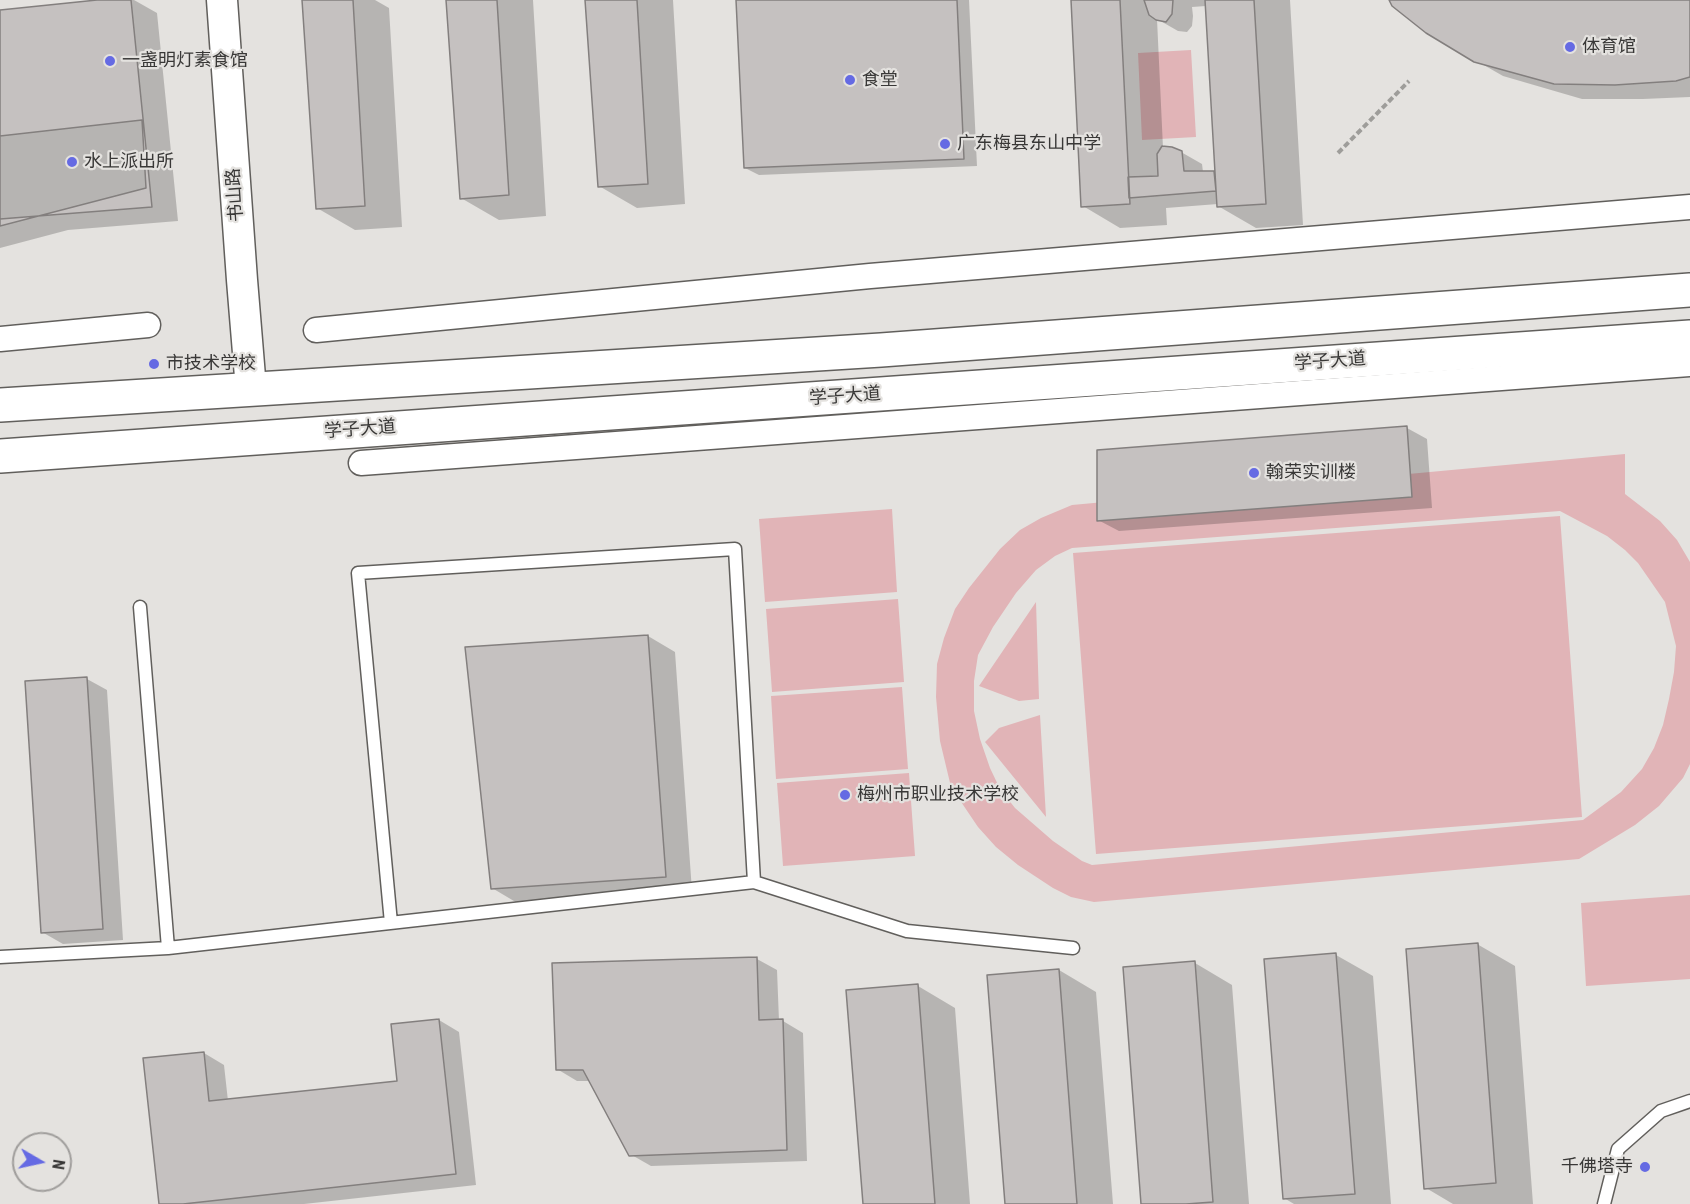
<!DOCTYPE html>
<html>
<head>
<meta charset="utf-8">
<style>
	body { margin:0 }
	#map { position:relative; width:1690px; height:1204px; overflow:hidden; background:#e4e2df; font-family:"Roboto Condensed",sans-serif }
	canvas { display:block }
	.north { position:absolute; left:12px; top:1132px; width:60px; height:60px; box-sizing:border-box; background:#e4e2df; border:2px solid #a09e9c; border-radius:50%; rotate:99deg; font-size:16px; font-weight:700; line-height:24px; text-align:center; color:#393837 }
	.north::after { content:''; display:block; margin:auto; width:21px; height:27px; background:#656ae3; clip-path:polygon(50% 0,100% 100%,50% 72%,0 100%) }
</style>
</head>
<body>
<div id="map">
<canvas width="1690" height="1204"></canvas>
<div class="north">N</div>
</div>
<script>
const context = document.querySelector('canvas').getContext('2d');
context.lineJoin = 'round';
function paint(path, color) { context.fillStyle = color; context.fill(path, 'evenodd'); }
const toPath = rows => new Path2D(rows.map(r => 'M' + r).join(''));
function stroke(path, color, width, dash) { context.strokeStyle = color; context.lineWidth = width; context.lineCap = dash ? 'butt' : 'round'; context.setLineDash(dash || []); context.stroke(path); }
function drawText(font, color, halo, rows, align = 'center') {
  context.font = font + ' "Roboto Condensed","Noto Sans SC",sans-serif'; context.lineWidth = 4.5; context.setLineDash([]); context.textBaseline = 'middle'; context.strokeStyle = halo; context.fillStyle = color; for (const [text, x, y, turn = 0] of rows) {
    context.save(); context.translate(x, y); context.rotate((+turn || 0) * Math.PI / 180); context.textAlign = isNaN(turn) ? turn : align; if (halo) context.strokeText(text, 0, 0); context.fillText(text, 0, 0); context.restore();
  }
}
const green = toPath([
	[1191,50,1196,137,1142,140,1138,53],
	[1625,454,1625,494,1660,521,1677,540,1690,562,1690,764,1683,778,1659,806,1635,825,1579,859,1094,902,1071,897,1053,888,1018,865,996,847,978,827,951,787,940,741,936,697,937,664,944,638,955,609,969,588,1000,549,1020,530,1041,518,1072,505],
	[1560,511,1607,536,1625,550,1638,563,1665,602,1676,646,1674,672,1669,699,1663,725,1654,748,1642,769,1621,792,1583,820,1092,865,1082,861,1053,841,1015,808,1000,789,990,768,980,739,974,711,974,681,978,655,993,627,1016,593,1036,570,1055,556,1072,548],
	[892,509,897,592,765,602,759,519],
	[1560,516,1582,817,1096,854,1073,553],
	[898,599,904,682,772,692,766,609],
	[1036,602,1039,699,1019,701,979,686],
	[902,687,908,769,776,779,771,696],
	[1040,715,1046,817,985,742,999,728],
	[909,773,915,856,783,866,777,783],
	[1690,895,1690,979,1586,986,1581,903]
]);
const shadow = toPath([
	[111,0,134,0,157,13,178,221,68,230,0,248,0,12],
	[303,0,375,0,389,8,402,227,355,230,317,208],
	[448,0,533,0,546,216,499,220,461,198],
	[587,0,673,0,685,204,637,208,599,186],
	[737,0,969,0,977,166,759,175,745,168],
	[1072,0,1290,0,1303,225,1256,228,1218,206,1218,204,1166,208,1167,225,1120,228,1083,206],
	[1206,6,1216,174,1203,172,1202,164,1181,152,1163,148,1157,19,1178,31,1187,32,1192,26,1193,16,1192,7],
	[1391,0,1690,0,1690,97,1643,99,1582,99,1503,76,1475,60],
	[1407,428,1427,439,1432,508,1119,531,1098,520],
	[648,636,675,652,692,891,519,904,492,888,466,649],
	[87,679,107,690,123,940,63,944,42,932],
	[1477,944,1515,966,1533,1204,1453,1204,1426,1188],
	[1336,955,1373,976,1391,1204,1294,1204,1284,1198],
	[757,959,777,970,779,1021,783,1021,803,1033,807,1161,651,1166,630,1154,591,1081,577,1081,557,1069],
	[1195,963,1232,985,1249,1204,1143,1204],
	[1059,970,1096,992,1113,1204,1006,1204],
	[918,986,955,1008,970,1204,865,1204],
	[439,1020,459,1032,476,1185,304,1204,161,1204,204,1053,224,1065,228,1101,399,1082]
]);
const building = toPath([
	[97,0,131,0,152,207,0,219,0,10,97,0],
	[302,0,353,0,365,206,316,209,302,0],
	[446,0,497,0,509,195,460,199,446,0],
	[585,0,637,0,648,184,598,187,585,0],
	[736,0,957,0,964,159,744,168,736,0],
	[1071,0,1120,0,1130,204,1081,207,1071,0],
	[1144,0,1173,0,1172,14,1166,22,1156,20,1149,15,1144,0],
	[1205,0,1254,0,1266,204,1217,207,1205,0],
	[1389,0,1690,0,1690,77,1676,81,1615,85,1554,84,1474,62,1426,33,1392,6,1389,0],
	[142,120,146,188,0,226,0,136,142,120],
	[1162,146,1172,147,1182,151,1184,171,1214,171,1216,191,1129,198,1128,177,1158,176,1157,154,1162,146],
	[1407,426,1412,497,1097,521,1097,450,1407,426],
	[648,635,666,877,491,889,465,647,648,635],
	[87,677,103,929,41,933,25,681,87,677],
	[1478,943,1496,1183,1424,1189,1406,949,1478,943],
	[1336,953,1355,1194,1283,1199,1264,959,1336,953],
	[757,957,759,1020,783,1019,787,1150,629,1156,583,1070,556,1070,552,963,757,957],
	[1195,961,1213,1202,1186,1204,1141,1204,1123,967,1195,961],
	[1059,969,1077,1204,1005,1204,987,975,1059,969],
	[918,984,935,1204,863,1204,846,990,918,984],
	[439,1019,456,1174,183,1204,159,1204,143,1058,204,1052,209,1101,397,1081,391,1024,439,1019]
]);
const path = toPath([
	[1338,153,1409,81]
]);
const service = toPath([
	[140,607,168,948],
	[391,923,358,573,735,549,754,882],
	[0,957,168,948,754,882,907,931,1073,948],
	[1604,1204,1618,1149,1661,1111,1690,1101]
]);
const minor = toPath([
	[316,330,870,276,1690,207],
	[0,339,148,325],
	[361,463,1690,364]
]);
const tertiary = toPath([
	[222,0,242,280,251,389]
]);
const primary = toPath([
	[0,405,881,350,1690,290],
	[0,456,1690,337]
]);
const markers = [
	[1570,47,6,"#656ae3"],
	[110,61,6,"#656ae3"],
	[850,80,6,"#656ae3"],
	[945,144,6,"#656ae3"],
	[72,162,6,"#656ae3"],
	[154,364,6,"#656ae3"],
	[1254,473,6,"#656ae3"],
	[845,795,6,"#656ae3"],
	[1645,1167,6,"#656ae3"]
];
const poiNames = [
	["体育馆",1582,47],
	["一盏明灯素食馆",122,61],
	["食堂",862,80],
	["广东梅县东山中学",957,144],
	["水上派出所",84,162],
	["市技术学校",166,364],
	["翰荣实训楼",1266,473],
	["梅州市职业技术学校",857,795],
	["千佛塔寺",1633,1167,"right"]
];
const streetNames = [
	["书山路",236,195,-94],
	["学子大道",1330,362,-4],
	["学子大道",845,397,-4],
	["学子大道",360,430,-4]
];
paint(green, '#e1b4b7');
paint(shadow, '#0003');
paint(building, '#c5c1c0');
stroke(building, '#837f7e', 1.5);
stroke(service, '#615f5c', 15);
stroke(minor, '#615f5c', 27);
stroke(tertiary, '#615f5c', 33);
stroke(primary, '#615f5c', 36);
stroke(path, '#9e9d9a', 4, [6, 3]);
stroke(service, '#fff', 12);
stroke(minor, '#fff', 24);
stroke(tertiary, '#fff', 30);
stroke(primary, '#fff', 33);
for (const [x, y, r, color] of markers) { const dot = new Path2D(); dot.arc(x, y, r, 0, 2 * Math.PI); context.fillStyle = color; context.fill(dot); stroke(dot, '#e4e2df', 2); }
drawText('18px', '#393837', '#e4e2df', poiNames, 'left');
drawText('18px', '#393837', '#e4e2df', streetNames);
</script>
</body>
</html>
